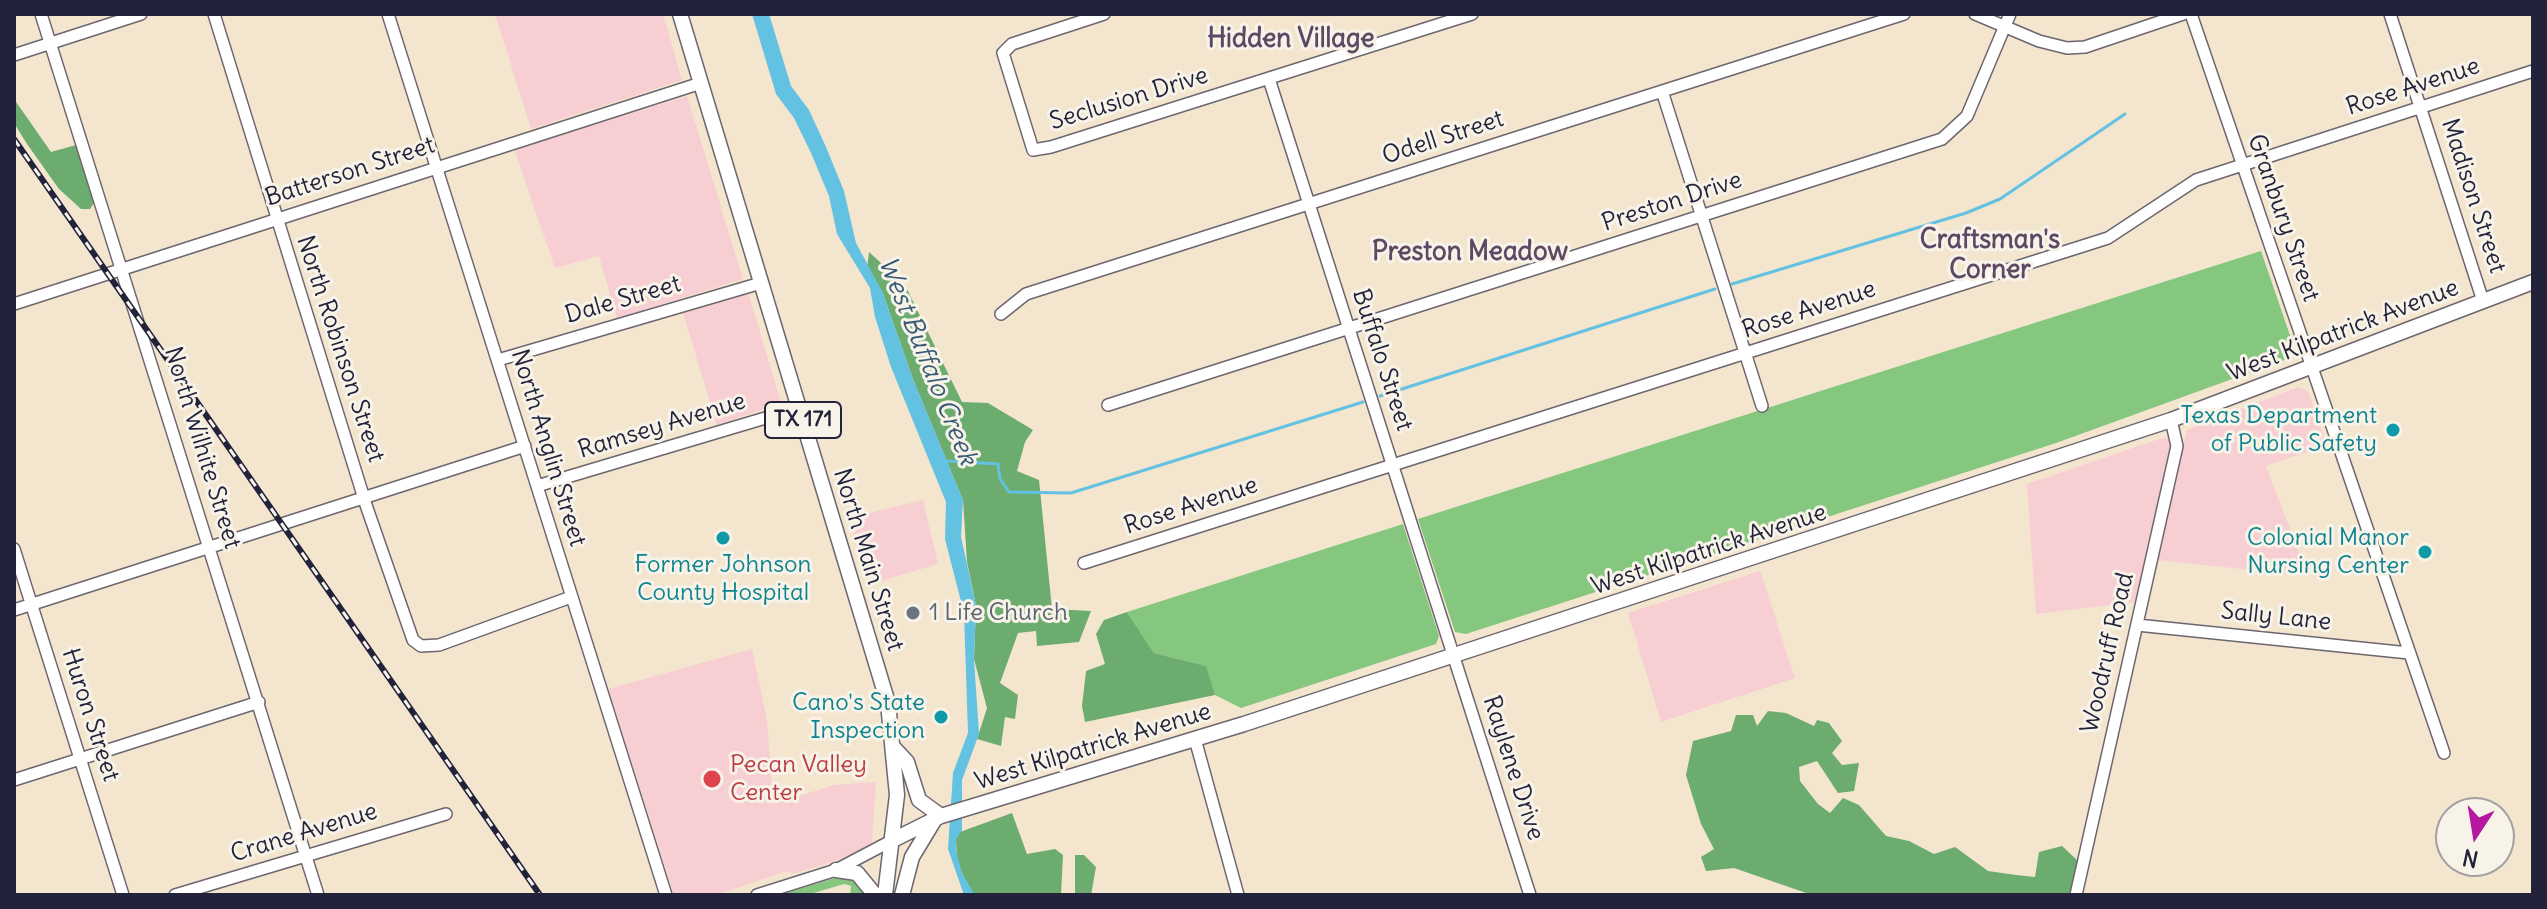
<!DOCTYPE html>
<html>
<head>
<meta charset="utf-8">
<style>
	body { margin:0 }
	#map { position:relative; width:2547px; height:909px; overflow:hidden; background:#f4e5cf; font-family:Delius,sans-serif }
	canvas { display:block }
	.frame { position:absolute; inset:0; border:16px solid #22223b; pointer-events:none }
	.north { position:absolute; left:2435px; top:797px; width:80px; height:80px; box-sizing:border-box; background:#f7f3e8; border:2px solid #a29fa3; border-radius:50%; rotate:192deg; font-size:22px; font-weight:700; line-height:32px; text-align:center; color:#22223b }
	.north::after { content:''; display:block; margin:auto; width:28px; height:36px; background:#b5179e; clip-path:polygon(50% 0,100% 100%,50% 72%,0 100%) }
</style>
</head>
<body>
<div id="map">
<canvas width="2547" height="909"></canvas>
<div class="frame"></div>
<div class="north">N</div>
</div>
<script>
const context = document.querySelector('canvas').getContext('2d');
context.lineJoin = 'round';
function paint(path, color) { context.fillStyle = color; context.fill(path, 'evenodd'); }
const toPath = rows => new Path2D(rows.map(r => 'M' + r).join(''));
function stroke(path, color, width, dash) { context.strokeStyle = color; context.lineWidth = width; context.lineCap = dash ? 'butt' : 'round'; context.setLineDash(dash || []); context.stroke(path); }
function drawText(font, color, halo, rows, align = 'center') {
  context.font = font + ' Delius,sans-serif'; context.lineWidth = 6; context.setLineDash([]); context.textBaseline = 'middle'; context.strokeStyle = halo; context.fillStyle = color; for (const [text, x, y, turn = 0] of rows) {
    context.save(); context.translate(x, y); context.rotate((+turn || 0) * Math.PI / 180); context.textAlign = isNaN(turn) ? turn : align; if (halo) context.strokeText(text, 0, 0); context.fillText(text, 0, 0); context.restore();
  }
}
const built = toPath([
	[495,14,663,14,682,80,531,129],
	[687,96,743,279,617,318,599,256,555,268,514,149],
	[743,295,749,295,781,403,717,425,683,313],
	[2298,387,2308,391,2327,445,2266,466,2308,576,2157,560,2187,430],
	[2162,438,2168,438,2172,445,2137,602,2036,614,2027,484],
	[923,500,938,564,868,585,848,518],
	[1760,571,1795,678,1661,722,1628,613],
	[752,649,767,720,773,804,834,785,876,782,872,842,866,851,793,874,787,871,716,895,674,895,608,689]
]);
const green = toPath([
	[2261,251,2293,344,2290,358,2056,443,1466,634,1455,632,1418,519],
	[1403,524,1439,636,1436,644,1241,708,1215,695,1205,666,1154,653,1127,612],
	[848,874,864,888,863,895,850,895,851,886,844,884,807,895,780,895]
]);
const forest = toPath([
	[14,99,51,152,76,145,96,200,90,209,81,209,59,189,27,144,14,123],
	[869,252,905,285,962,402,988,403,1033,430,1025,442,1017,471,1039,480,1052,609,1091,611,1079,642,1037,646,1036,631,1018,633,1000,683,1018,695,1015,719,1005,717,1001,746,977,739,987,708,974,659,976,605,967,562,963,500,914,382,882,291,867,269],
	[1127,612,1154,653,1206,666,1215,695,1085,722,1082,706,1086,671,1105,664,1096,634,1104,620],
	[1768,711,1786,713,1814,726,1817,720,1829,723,1842,741,1832,753,1842,765,1859,763,1854,791,1838,793,1817,761,1799,767,1800,781,1818,804,1830,813,1843,798,1859,805,1886,836,1909,841,1934,854,1955,847,1988,871,2016,875,2035,877,2039,852,2062,846,2078,861,2071,895,1812,895,1734,868,1706,871,1701,857,1714,849,1701,824,1686,775,1693,741,1731,731,1736,715,1753,715,1757,726],
	[1012,813,1027,854,1055,849,1063,855,1061,895,975,895,970,891,957,861,956,839,960,832],
	[1075,855,1084,855,1096,867,1091,895,1075,895]
]);
const water = toPath([
	[752,14,769,14,791,86,809,110,826,147,844,191,856,243,882,291,914,382,963,500,961,537,976,605,974,659,979,734,962,780,962,830,956,839,956,850,962,873,975,895,964,895,948,849,953,773,968,733,964,613,945,539,946,502,891,367,875,317,870,288,837,234,829,196,811,153,794,118,776,94]
]);
const stream = toPath([
	[1732,284,1966,213,2000,199,2125,114],
	[1380,396,1715,289],
	[948,461,998,464,1000,479,1009,492,1071,493,1363,402]
]);
const minor = toPath([
	[41,14,318,895],
	[214,14,366,505,413,640,421,646,439,645,571,597],
	[388,14,666,895],
	[1104,14,1012,44,1003,53,1033,150,1051,147,1472,14],
	[1975,14,2039,41,2067,48,2085,47,2183,14],
	[2191,14,2444,753],
	[2390,14,2483,301],
	[14,55,141,14],
	[1269,79,1530,895],
	[1662,91,1762,406],
	[14,304,701,83],
	[1001,314,1026,294,1904,14],
	[498,360,761,283],
	[1108,405,1942,139,1967,116,2010,14],
	[537,486,799,408],
	[14,549,123,895],
	[1084,563,2108,238,2196,180,2533,71],
	[14,610,525,446],
	[2137,625,2409,653],
	[1195,739,1238,895],
	[14,780,259,702],
	[175,895,446,814],
	[757,895,836,870,893,840],
	[2076,895,2177,446,2171,420]
]);
const major = toPath([
	[680,14,888,703,897,795,885,895],
	[894,748,907,762,919,800,941,816],
	[893,840,941,816,1244,724,2171,420,2533,282],
	[836,870,857,873,875,895],
	[902,895,912,857,935,819]
]);
const rail = toPath([
	[14,139,540,895]
]);
const markers = [
	[2393,430,8,"#0f9aa8"],
	[723,538,8,"#0f9aa8"],
	[2425,552,8,"#0f9aa8"],
	[913,613,8,"#6b7280"],
	[941,717,8,"#0f9aa8"],
	[712,779,10,"#e0444e"]
];
const shields = [
	[803,420,76]
];
const shieldNames = [
	["TX 171",803,420]
];
const streetNames = [
	["Rose Avenue",2413,87,-18],
	["Seclusion Drive",1129,99,-17],
	["Odell Street",1443,138,-18],
	["Batterson Street",350,172,-18],
	["Madison Street",2473,196,72],
	["Preston Drive",1672,202,-18],
	["Granbury Street",2283,218,71],
	["Dale Street",623,300,-16],
	["Rose Avenue",1809,310,-18],
	["West Kilpatrick Avenue",2343,331,-21],
	["North Robinson Street",340,349,72],
	["Buffalo Street",1382,360,72],
	["Ramsey Avenue",662,426,-17],
	["North Wilhite Street",202,448,73],
	["North Anglin Street",548,448,73],
	["Rose Avenue",1191,506,-18],
	["West Kilpatrick Avenue",1709,550,-18],
	["North Main Street",868,560,73],
	["Sally Lane",2276,617,6],
	["Woodruff Road",2108,653,-77],
	["Huron Street",90,715,72],
	["West Kilpatrick Avenue",1093,747,-17],
	["Raylene Drive",1513,768,72],
	["Crane Avenue",304,833,-17]
];
const cultureNames = [
	["Texas Department",2377,416],
	["of Public Safety",2377,444],
	["Colonial Manor",2409,538],
	["Nursing Center",2409,566],
	["Former Johnson",723,565,"center"],
	["County Hospital",723,593,"center"],
	["Cano's State",925,703],
	["Inspection",925,731]
];
const worshipNames = [
	["1 Life Church",929,613]
];
const healthNames = [
	["Pecan Valley",730,765],
	["Center",730,793]
];
const neighbourhoodNames = [
	["Hidden Village",1291,40],
	["Craftsman's",1990,241],
	["Corner",1990,271],
	["Preston Meadow",1470,253]
];
const waterNames = [
	["West Buffalo Creek",927,361,68]
];
paint(built, '#f7cfd2');
paint(green, '#85c77f');
paint(forest, '#6cac6e');
paint(water, '#63c1e1');
stroke(stream, '#63c1e1', 3);
stroke(minor, '#6c666f', 14);
stroke(major, '#6c666f', 17);
stroke(minor, '#fff', 11);
stroke(major, '#fff', 14);
stroke(rail, '#22223b', 6);
stroke(rail, '#f7f3e8', 3, [9]);
for (const [x, y, r, color] of markers) { const dot = new Path2D(); dot.arc(x, y, r, 0, 2 * Math.PI); context.fillStyle = color; context.fill(dot); stroke(dot, '#f7f3e8', 3); }
for (const [x, y, w] of shields) { const box = new Path2D(); box.roundRect(x - w / 2, y - 18, w, 36, 6); context.fillStyle = '#f7f3e8'; context.fill(box); stroke(box, '#22223b', 2); }
drawText('bold 22px', '#22223b', null, shieldNames);
drawText('24px', '#22223b', '#f7f3e8', streetNames);
drawText('24px', '#0d838f', '#f7f3e8', cultureNames, 'right');
drawText('24px', '#5b616d', '#f7f3e8', worshipNames, 'left');
drawText('24px', '#be3a42', '#f7f3e8', healthNames, 'left');
drawText('bold 26px', '#5e4863', '#f7f3e8', neighbourhoodNames);
drawText('italic 26px', '#395a75', '#f7f3e8', waterNames);
</script>
</body>
</html>
